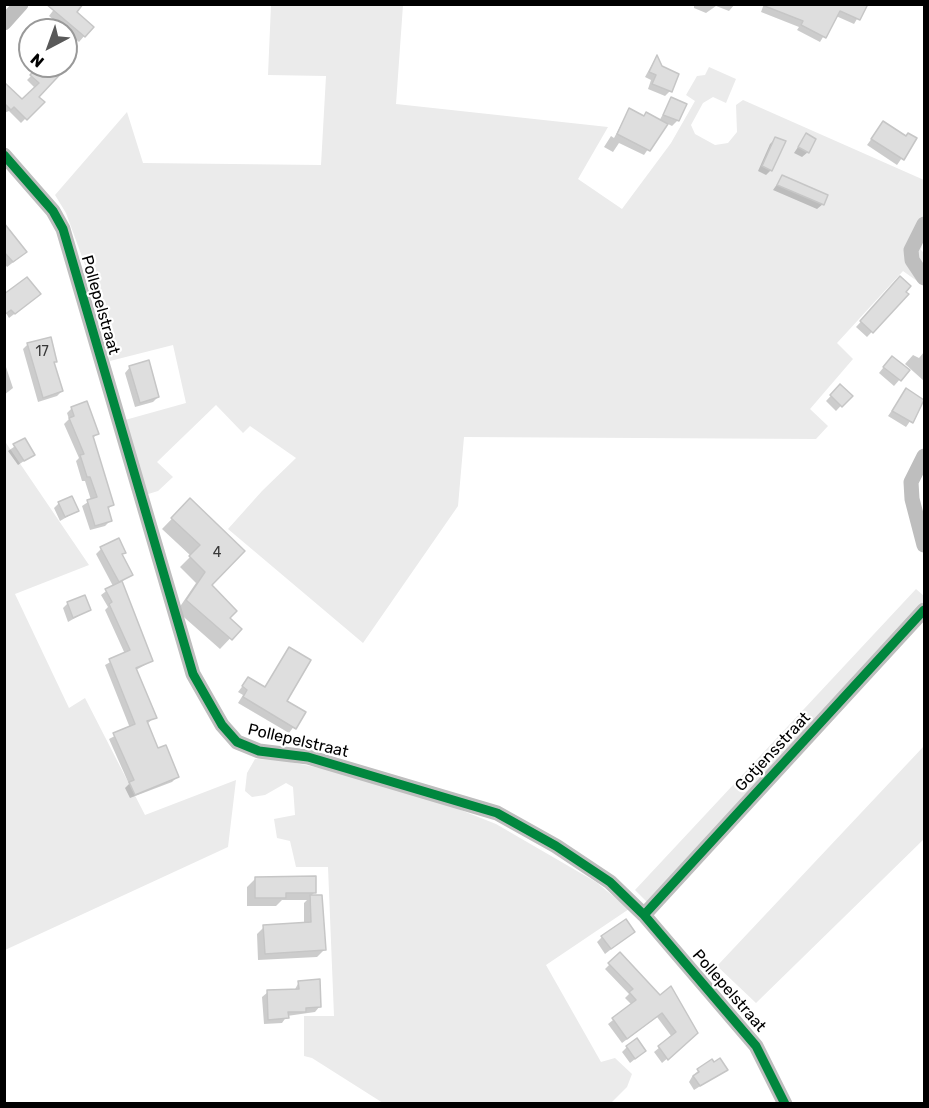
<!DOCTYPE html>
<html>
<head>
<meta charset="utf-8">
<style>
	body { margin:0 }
	#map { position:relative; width:929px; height:1108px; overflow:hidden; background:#fff; font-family:Rubik,sans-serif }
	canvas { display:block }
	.frame { position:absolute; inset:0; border:6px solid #000; pointer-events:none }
	.north { position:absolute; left:18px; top:18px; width:60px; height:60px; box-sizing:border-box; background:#fff; border:2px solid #999; border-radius:50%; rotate:221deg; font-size:16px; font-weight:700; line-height:24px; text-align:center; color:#000 }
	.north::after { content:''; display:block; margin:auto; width:21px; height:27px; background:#595959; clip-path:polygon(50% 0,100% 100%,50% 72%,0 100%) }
</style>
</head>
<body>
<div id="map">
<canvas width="929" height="1108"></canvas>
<div class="frame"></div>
<div class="north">N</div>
</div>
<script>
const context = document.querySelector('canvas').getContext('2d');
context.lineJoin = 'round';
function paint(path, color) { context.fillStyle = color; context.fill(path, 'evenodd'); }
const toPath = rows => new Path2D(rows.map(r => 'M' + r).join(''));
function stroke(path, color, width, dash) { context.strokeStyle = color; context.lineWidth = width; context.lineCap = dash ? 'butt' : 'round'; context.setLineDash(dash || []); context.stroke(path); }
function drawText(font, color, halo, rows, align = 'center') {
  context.font = font + ' Rubik,sans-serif'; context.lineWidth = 4.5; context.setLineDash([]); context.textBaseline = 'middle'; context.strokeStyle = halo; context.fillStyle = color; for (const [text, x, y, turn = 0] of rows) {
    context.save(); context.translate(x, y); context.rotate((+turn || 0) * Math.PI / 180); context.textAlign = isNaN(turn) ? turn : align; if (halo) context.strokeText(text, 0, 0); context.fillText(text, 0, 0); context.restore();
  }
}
const green = toPath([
	[271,5,403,5,396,104,608,127,578,179,622,209,671,143,695,101,686,95,697,76,705,75,709,67,736,79,726,103,713,97,703,103,691,125,695,134,715,145,728,143,737,132,736,105,743,100,924,180,924,237,921,250,924,253,924,286,903,271,837,343,853,359,810,409,828,426,816,439,464,437,458,506,363,643,228,529,262,491,296,458,250,426,243,433,216,405,157,462,173,477,158,491,145,495,125,420,186,403,173,345,110,361,85,265,66,213,55,195,127,112,143,163,321,165,326,76,268,75],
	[4,440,89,565,15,594,69,708,85,698,145,815,236,780,228,847,5,950],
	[916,589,924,596,924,601,648,903,635,890],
	[924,746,924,839,756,1003,717,966],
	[255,759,280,760,325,769,443,803,496,824,596,882,629,909,546,965,601,1062,615,1058,632,1074,627,1087,611,1103,383,1103,312,1058,304,1056,304,1016,334,1016,328,867,296,867,290,841,277,838,274,819,295,815,293,787,286,783,265,795,252,797,245,791,247,773]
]);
const shadow = toPath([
	[58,4,75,12,92,27,79,42,49,16],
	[694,4,735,4,729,11,716,6,706,13,694,8],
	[764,4,866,4,854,24,836,16,820,42,797,30,799,27,761,12],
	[66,53,72,59,37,97,42,102,21,123,9,111,4,113,4,84,22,101,35,88,27,80,41,66,66,66],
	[656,57,670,91,665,96,648,89,651,80,645,77],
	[672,99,685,105,678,120,672,126,666,123,644,155,619,143,613,152,604,147,611,136,614,138,629,110,659,121],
	[883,123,905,138,915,139,897,165,867,145],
	[806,135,808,152,802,157,794,153],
	[775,139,771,170,766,175,758,171,770,144],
	[782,177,823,204,817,209,773,190],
	[4,225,20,257,7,267,4,263],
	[895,284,907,295,867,337,856,327],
	[4,296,34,299,9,318,6,313],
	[28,344,55,361,52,364,62,391,57,396,38,402,23,349],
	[924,352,924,381,905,364,913,355,919,358],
	[4,361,13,388,4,395],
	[887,363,908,370,894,386,879,373],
	[130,367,158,397,153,402,135,407,125,373],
	[840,386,850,396,836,411,826,401],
	[906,390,924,401,906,427,888,416],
	[72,408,97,434,92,439,112,505,107,510,110,521,105,526,90,530,82,506,91,500,85,481,82,481,76,461,79,458,64,424,69,419,67,413],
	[24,440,33,455,18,465,8,451],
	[190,500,210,585,228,618,239,629,220,649,177,611,196,583,180,567,191,556,162,529],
	[59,503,77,511,60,521,54,508],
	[101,549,124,552,121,555,131,575,121,582,152,661,136,670,155,717,147,724,157,750,177,777,172,782,130,798,125,788,129,784,109,739,130,728,105,665,125,654,105,610,108,607,101,595,113,586,96,554],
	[68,603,89,610,68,622,63,608],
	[289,649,284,701,304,713,289,733,238,703,243,695,238,692,248,679,264,688],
	[256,878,315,892,311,896,324,950,317,957,258,960,257,934,264,927,304,924,304,903,307,900,282,900,276,906,247,906,247,887],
	[633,932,605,954,597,942,602,937],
	[620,954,692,1037,662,1063,654,1052,672,1037,657,1017,622,1043,608,1024,632,1005,625,998,629,994,605,969],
	[299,982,320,1006,315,1012,287,1016,282,1023,264,1024,262,997,268,992,294,991],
	[627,1047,645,1051,630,1063,622,1052],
	[711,1061,726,1070,694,1090,689,1082,693,1075]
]);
const building = toPath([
	[46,4,83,4,77,12,94,27,85,37,46,4],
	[868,4,860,20,840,11,826,38,801,25,803,21,762,5,868,4],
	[657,55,662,66,679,74,672,92,652,84,656,75,649,72,657,55],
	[38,66,68,66,39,97,45,102,27,120,14,107,11,110,4,103,4,82,22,99,39,83,30,75,38,66],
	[671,97,687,104,679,121,663,115,671,97],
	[629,108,644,116,646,112,668,124,650,151,617,134,629,108],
	[883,121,906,136,908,133,917,138,904,160,871,139,883,121],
	[806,133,816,139,809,153,798,147,806,133],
	[775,137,786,141,772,171,762,166,775,137],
	[782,175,828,195,824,205,777,185,782,175],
	[4,223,27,252,13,262,4,252,4,223],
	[900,276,911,286,906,292,909,294,873,333,860,321,900,276],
	[27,277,41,294,15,314,11,310,4,315,4,294,27,277],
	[51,337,57,362,54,362,63,391,43,398,27,343,51,337],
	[892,356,910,370,901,381,883,367,892,356],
	[149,360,159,397,140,403,129,366,149,360],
	[840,384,853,396,842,407,830,395,840,384],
	[906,388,924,400,913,423,892,411,906,388],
	[87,401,99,434,93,436,114,505,108,507,112,521,95,526,87,500,97,497,90,477,87,477,80,455,84,454,69,418,74,416,71,407,87,401],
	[25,438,35,455,24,461,13,444,25,438],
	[72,496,79,511,65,517,58,502,72,496],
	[190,498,245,551,212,585,237,611,230,618,242,629,232,640,186,600,205,572,189,556,200,545,171,518,190,498],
	[119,538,126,553,122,554,133,575,119,582,100,547,119,538],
	[122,581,153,661,136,668,157,718,147,721,158,748,166,745,179,777,135,795,129,782,134,780,113,733,135,724,109,659,130,650,109,604,112,602,105,589,122,581],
	[85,595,91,610,73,618,67,602,85,595],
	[289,647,311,660,287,701,306,712,296,729,243,697,247,690,242,686,248,677,265,687,289,647],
	[316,876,316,893,286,893,286,898,255,898,255,877,316,876],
	[310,895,322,895,326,950,265,954,263,925,311,922,310,895],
	[626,919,635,932,611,949,601,936,626,919],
	[620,952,660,995,671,986,698,1033,668,1060,658,1046,676,1032,662,1013,627,1039,612,1018,636,1000,629,992,633,989,608,963,620,952],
	[320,979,321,1007,306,1008,306,1012,288,1012,289,1018,268,1020,267,990,299,989,298,981,320,979],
	[637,1038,646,1051,635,1059,626,1046,637,1038],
	[720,1058,728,1070,700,1086,693,1076,699,1072,697,1069,712,1059,714,1062,720,1058]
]);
const minor = toPath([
	[4,23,21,4],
	[4,155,53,211,63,229,193,674,222,725,237,742,259,751,308,757,497,813,556,846,610,882,644,915,756,1046,785,1104],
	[924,224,911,250,912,260,924,278],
	[924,456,911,482,912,499,924,545],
	[644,915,924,610]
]);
const cycleway = toPath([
	[4,155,53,211,63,229,193,674,222,725,237,742,259,751,308,757,497,813,556,846,610,882,644,915,756,1046,785,1104],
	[644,915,924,610]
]);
const numberNames = [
	["17",42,352],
	["4",217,553]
];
const streetNames = [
	["Pollepelstraat",100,305,74],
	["Pollepelstraat",298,741,13],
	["Gotjensstraat",773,752,-47],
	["Pollepelstraat",729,991,49]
];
paint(green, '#ebebeb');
paint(shadow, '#0003');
paint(building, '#dedede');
stroke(building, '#c6c6c6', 1.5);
stroke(minor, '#bebebe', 15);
stroke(cycleway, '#00873e', 9);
drawText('14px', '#383838', null, numberNames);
drawText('16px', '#000', '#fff', streetNames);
</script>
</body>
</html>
